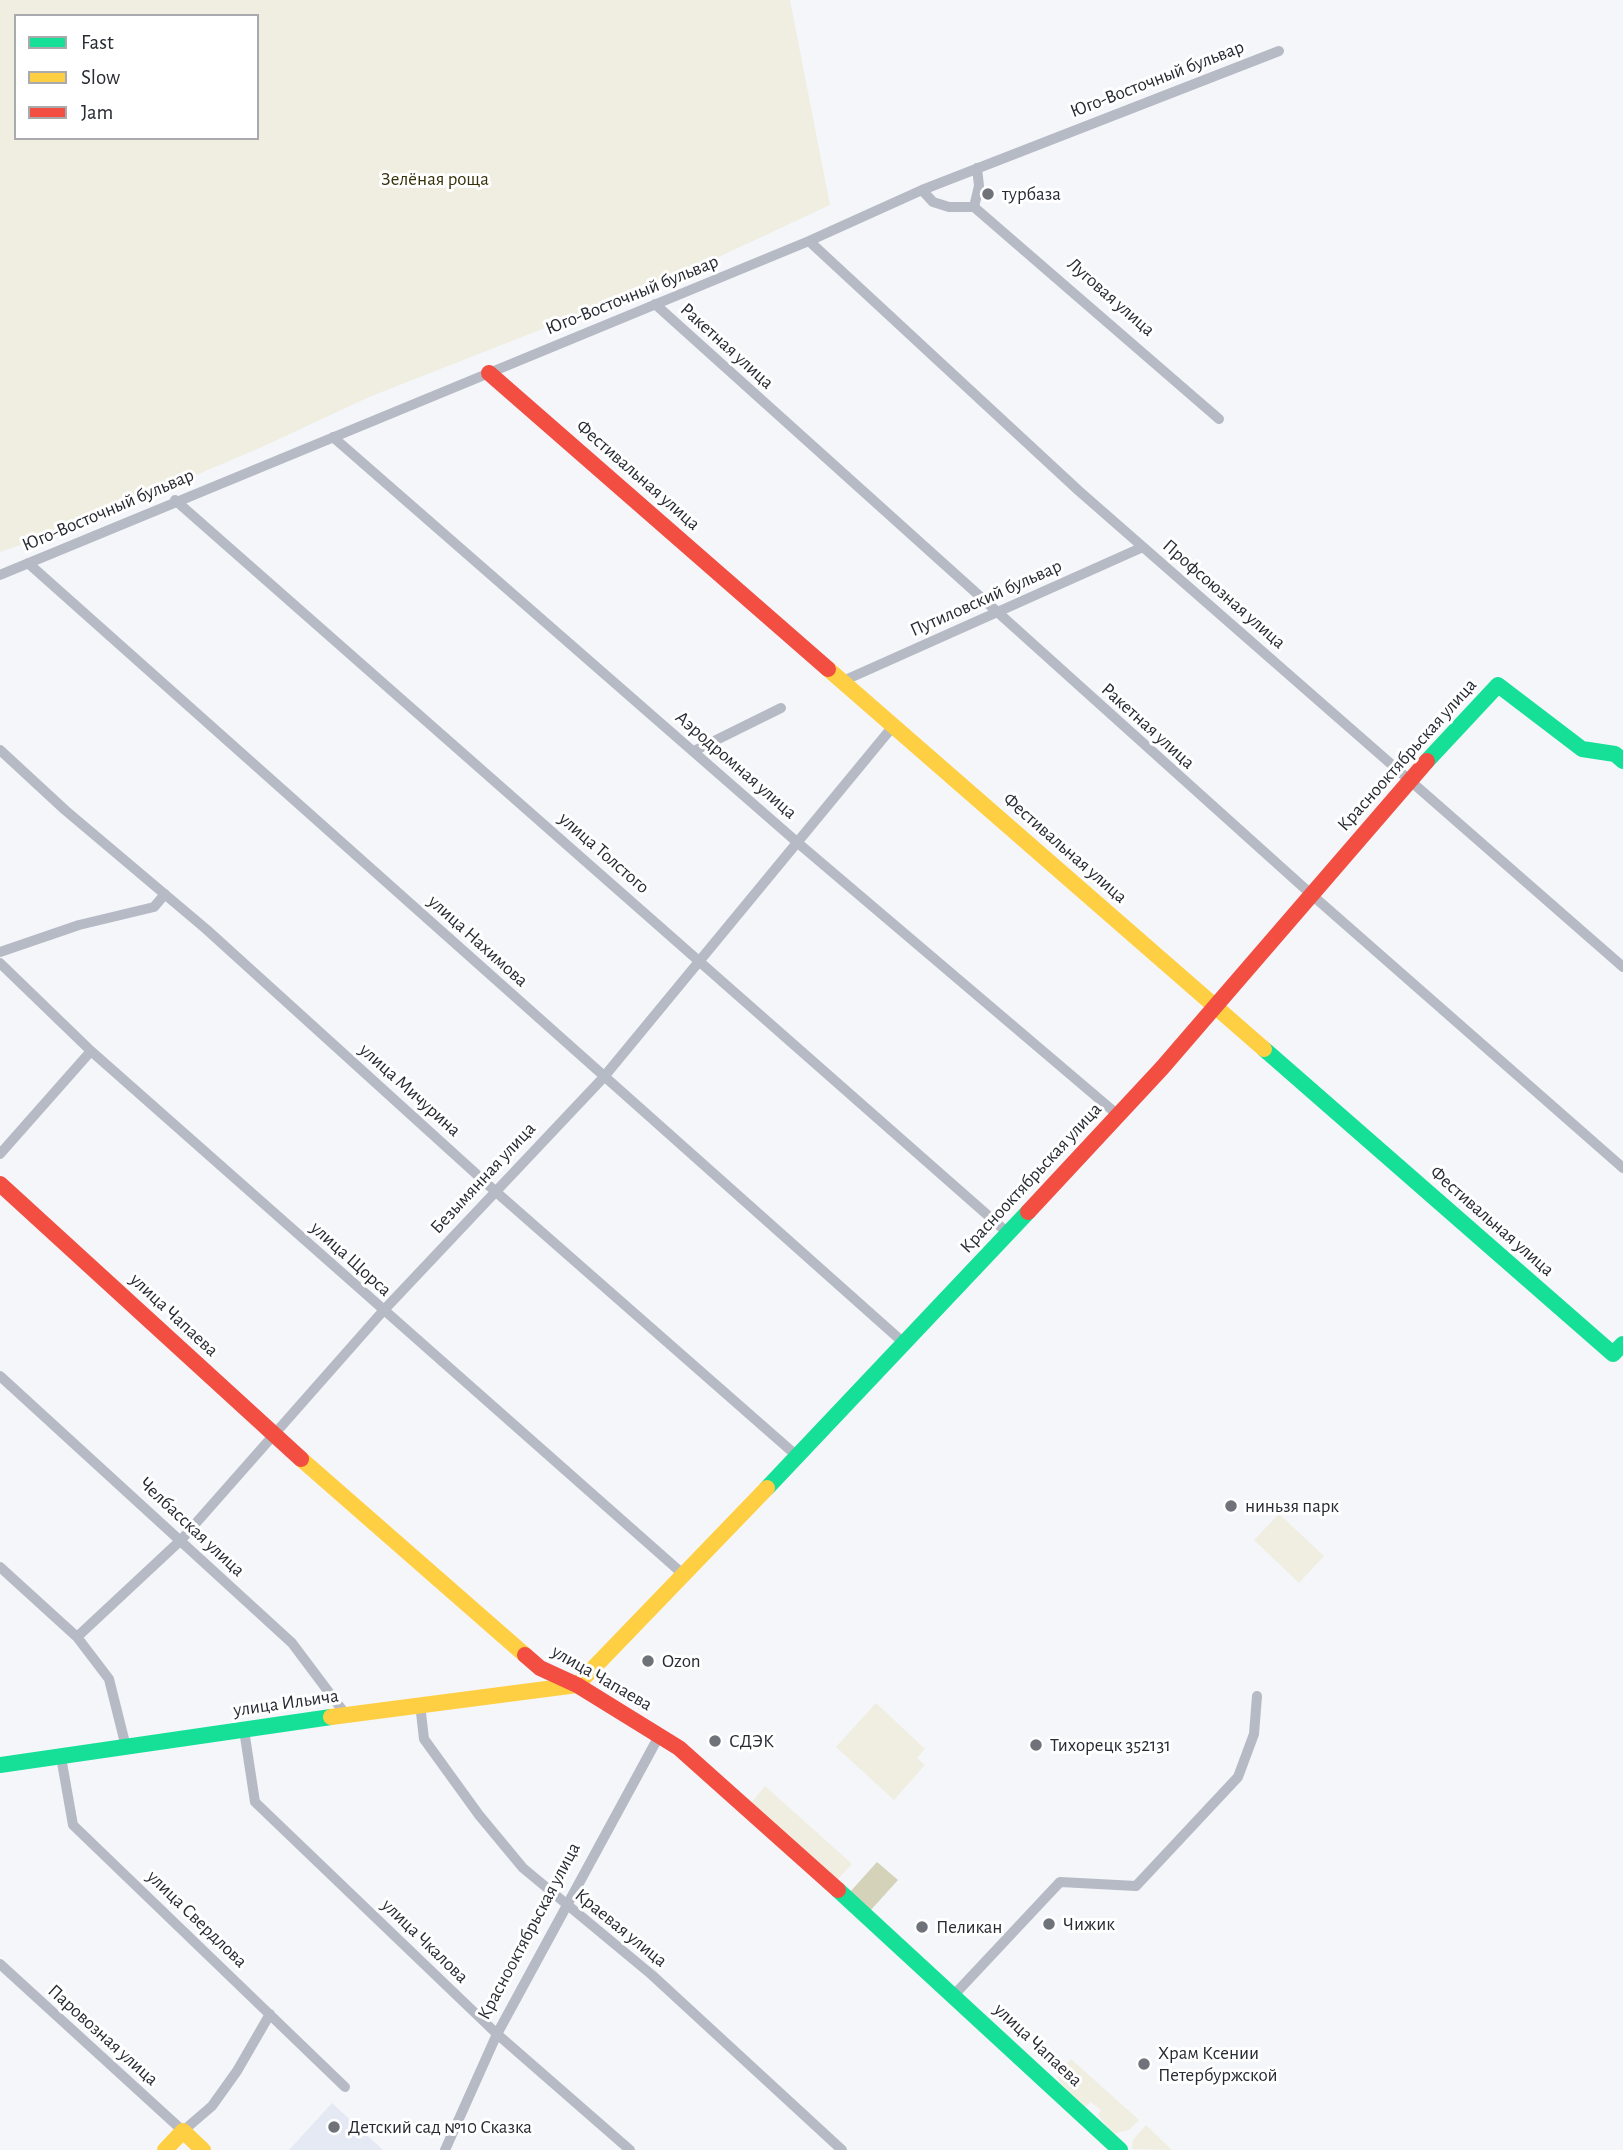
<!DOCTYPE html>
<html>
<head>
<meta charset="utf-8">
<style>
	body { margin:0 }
	#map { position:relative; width:1623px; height:2150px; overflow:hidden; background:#f4f6fa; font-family:"Alegreya Sans",sans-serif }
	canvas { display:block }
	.legend { position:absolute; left:14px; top:14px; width:245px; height:126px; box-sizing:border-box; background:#fff; border:2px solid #a9aaad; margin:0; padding:9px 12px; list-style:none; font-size:21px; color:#282b32 }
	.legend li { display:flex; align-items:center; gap:14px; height:35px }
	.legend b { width:35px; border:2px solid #a9aaad }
</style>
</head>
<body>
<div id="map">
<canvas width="1623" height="2150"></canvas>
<ul class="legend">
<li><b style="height:9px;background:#16e098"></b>Fast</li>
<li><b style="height:9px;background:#ffcf43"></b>Slow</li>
<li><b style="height:9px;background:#f24e42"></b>Jam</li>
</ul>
</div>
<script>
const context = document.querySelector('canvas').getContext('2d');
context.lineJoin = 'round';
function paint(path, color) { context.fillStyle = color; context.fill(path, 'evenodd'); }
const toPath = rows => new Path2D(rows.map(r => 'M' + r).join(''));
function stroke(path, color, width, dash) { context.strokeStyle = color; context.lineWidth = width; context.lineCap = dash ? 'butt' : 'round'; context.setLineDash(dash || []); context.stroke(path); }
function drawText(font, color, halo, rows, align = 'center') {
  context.font = font + ' "Alegreya Sans",sans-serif'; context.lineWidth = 6; context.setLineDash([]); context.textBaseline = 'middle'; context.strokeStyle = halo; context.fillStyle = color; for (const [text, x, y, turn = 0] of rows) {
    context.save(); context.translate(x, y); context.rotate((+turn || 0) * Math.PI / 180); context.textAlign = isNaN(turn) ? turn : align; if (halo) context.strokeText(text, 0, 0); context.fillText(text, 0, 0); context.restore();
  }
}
const built = toPath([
	[332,2103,383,2150,289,2150]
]);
const green = toPath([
	[0,0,790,0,830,205,680,275,369,397,262,447,78,525,0,552],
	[16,16,257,16,257,138,16,138],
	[1279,1514,1324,1556,1299,1583,1254,1540],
	[876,1703,925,1749,917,1758,925,1765,894,1800,836,1747],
	[765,1786,852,1864,838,1879,751,1803],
	[1071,2059,1139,2120,1129,2130,1113,2134,1098,2115,1101,2110,1091,2102,1085,2107,1066,2094,1057,2076],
	[1146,2125,1172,2150,1132,2149,1133,2140]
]);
const forest = toPath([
	[877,1862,898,1880,870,1911,850,1892]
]);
const street = toPath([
	[922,190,933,202,949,207,974,207,1219,419],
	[974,207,979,186,977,168],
	[809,241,1079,491,1623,967],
	[655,304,1312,895,1623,1168],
	[333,437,798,843,1118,1115],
	[175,500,1009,1234],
	[28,563,905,1344],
	[0,575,809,241,922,190,1279,51],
	[843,681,1143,547],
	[0,750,65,810,206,929,495,1191,797,1456],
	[694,751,781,708],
	[0,952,79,925,154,907,165,894],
	[0,963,91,1051,684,1575],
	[0,1154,91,1051],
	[0,1376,292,1643,346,1715],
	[0,1567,77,1637,109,1679,126,1747],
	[77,1637,181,1540,383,1311,603,1078,894,725],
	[420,1704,424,1739,479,1815,523,1868,652,1975,842,2150],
	[244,1730,255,1802,497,2034,630,2150],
	[61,1757,73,1825,345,2087],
	[0,1964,183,2131,212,2106,237,2071,270,2014],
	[954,1995,1060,1882,1136,1886,1238,1777,1254,1734,1257,1696],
	[445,2150,497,2034,659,1736]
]);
const fast = toPath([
	[1427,761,1498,685,1582,749,1615,754,1623,761],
	[1264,1049,1613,1354,1623,1344],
	[767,1488,1028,1212],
	[0,1765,331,1717],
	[838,1890,1120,2150]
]);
const slow = toPath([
	[828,669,1264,1049],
	[301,1459,525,1655],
	[331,1717,577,1685,767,1488],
	[165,2150,183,2131,203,2150]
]);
const jam = toPath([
	[489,373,828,669],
	[0,1184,301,1459],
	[1028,1212,1162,1068,1427,761],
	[525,1655,540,1668,577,1685,679,1748,838,1890]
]);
const markers = [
	[988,194,7,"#6f7278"],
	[1231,1506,7,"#6f7278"],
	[648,1661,7,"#6f7278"],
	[715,1741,7,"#6f7278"],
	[1036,1745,7,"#6f7278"],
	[1049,1924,7,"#6f7278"],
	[922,1927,7,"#6f7278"],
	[1144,2064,7,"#6f7278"],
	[334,2127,7,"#6f7278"]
];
const streetNames = [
	["Юго-Восточный бульвар",1157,79,-21],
	["Юго-Восточный бульвар",632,295,-22],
	["Луговая улица",1111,297,41],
	["Ракетная улица",727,346,42],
	["Фестивальная улица",638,475,41],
	["Юго-Восточный бульвар",108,510,-23],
	["Профсоюзная улица",1224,594,41],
	["Путиловский бульвар",986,598,-24],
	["Ракетная улица",1148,726,42],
	["Краснооктябрьская улица",1407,755,-48],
	["Аэродромная улица",736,765,41],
	["Фестивальная улица",1065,848,41],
	["улица Толстого",604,853,41],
	["улица Нахимова",478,941,42],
	["улица Мичурина",410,1090,42],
	["Безымянная улица",483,1178,-47],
	["Краснооктябрьская улица",1031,1178,-47],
	["Фестивальная улица",1492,1221,41],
	["улица Щорса",351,1259,42],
	["улица Чапаева",174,1315,43],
	["Челбасская улица",192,1527,43],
	["улица Чапаева",602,1678,30],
	["улица Ильича",286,1703,-8],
	["улица Свердлова",197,1919,44],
	["Краевая улица",621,1928,39],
	["Краснооктябрьская улица",529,1931,-62],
	["улица Чкалова",425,1941,44],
	["Паровозная улица",103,2035,42],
	["улица Чапаева",1038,2045,43]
];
const parkNames = [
	["Зелёная роща",435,179]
];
const poiNames = [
	["турбаза",1002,194],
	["ниньзя парк",1245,1506],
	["Ozon",662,1661],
	["СДЭК",729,1741],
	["Тихорецк 352131",1050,1745],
	["Чижик",1063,1924],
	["Пеликан",936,1927],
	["Храм Ксении",1158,2053],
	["Петербуржской",1158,2075],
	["Детский сад №10 Сказка",348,2127]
];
paint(built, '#e5e9f3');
paint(green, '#f0eee0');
paint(forest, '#d5d2ba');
stroke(street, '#b5bac5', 10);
stroke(fast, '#16e098', 16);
stroke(slow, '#ffcf43', 16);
stroke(jam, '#f24e42', 16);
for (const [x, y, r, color] of markers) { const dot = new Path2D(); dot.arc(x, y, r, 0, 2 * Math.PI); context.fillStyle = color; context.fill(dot); stroke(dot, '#fff', 2.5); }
drawText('19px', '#282b32', '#fff', streetNames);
drawText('19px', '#373109', '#fff', parkNames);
drawText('19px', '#282b32', '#fff', poiNames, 'left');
</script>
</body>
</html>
